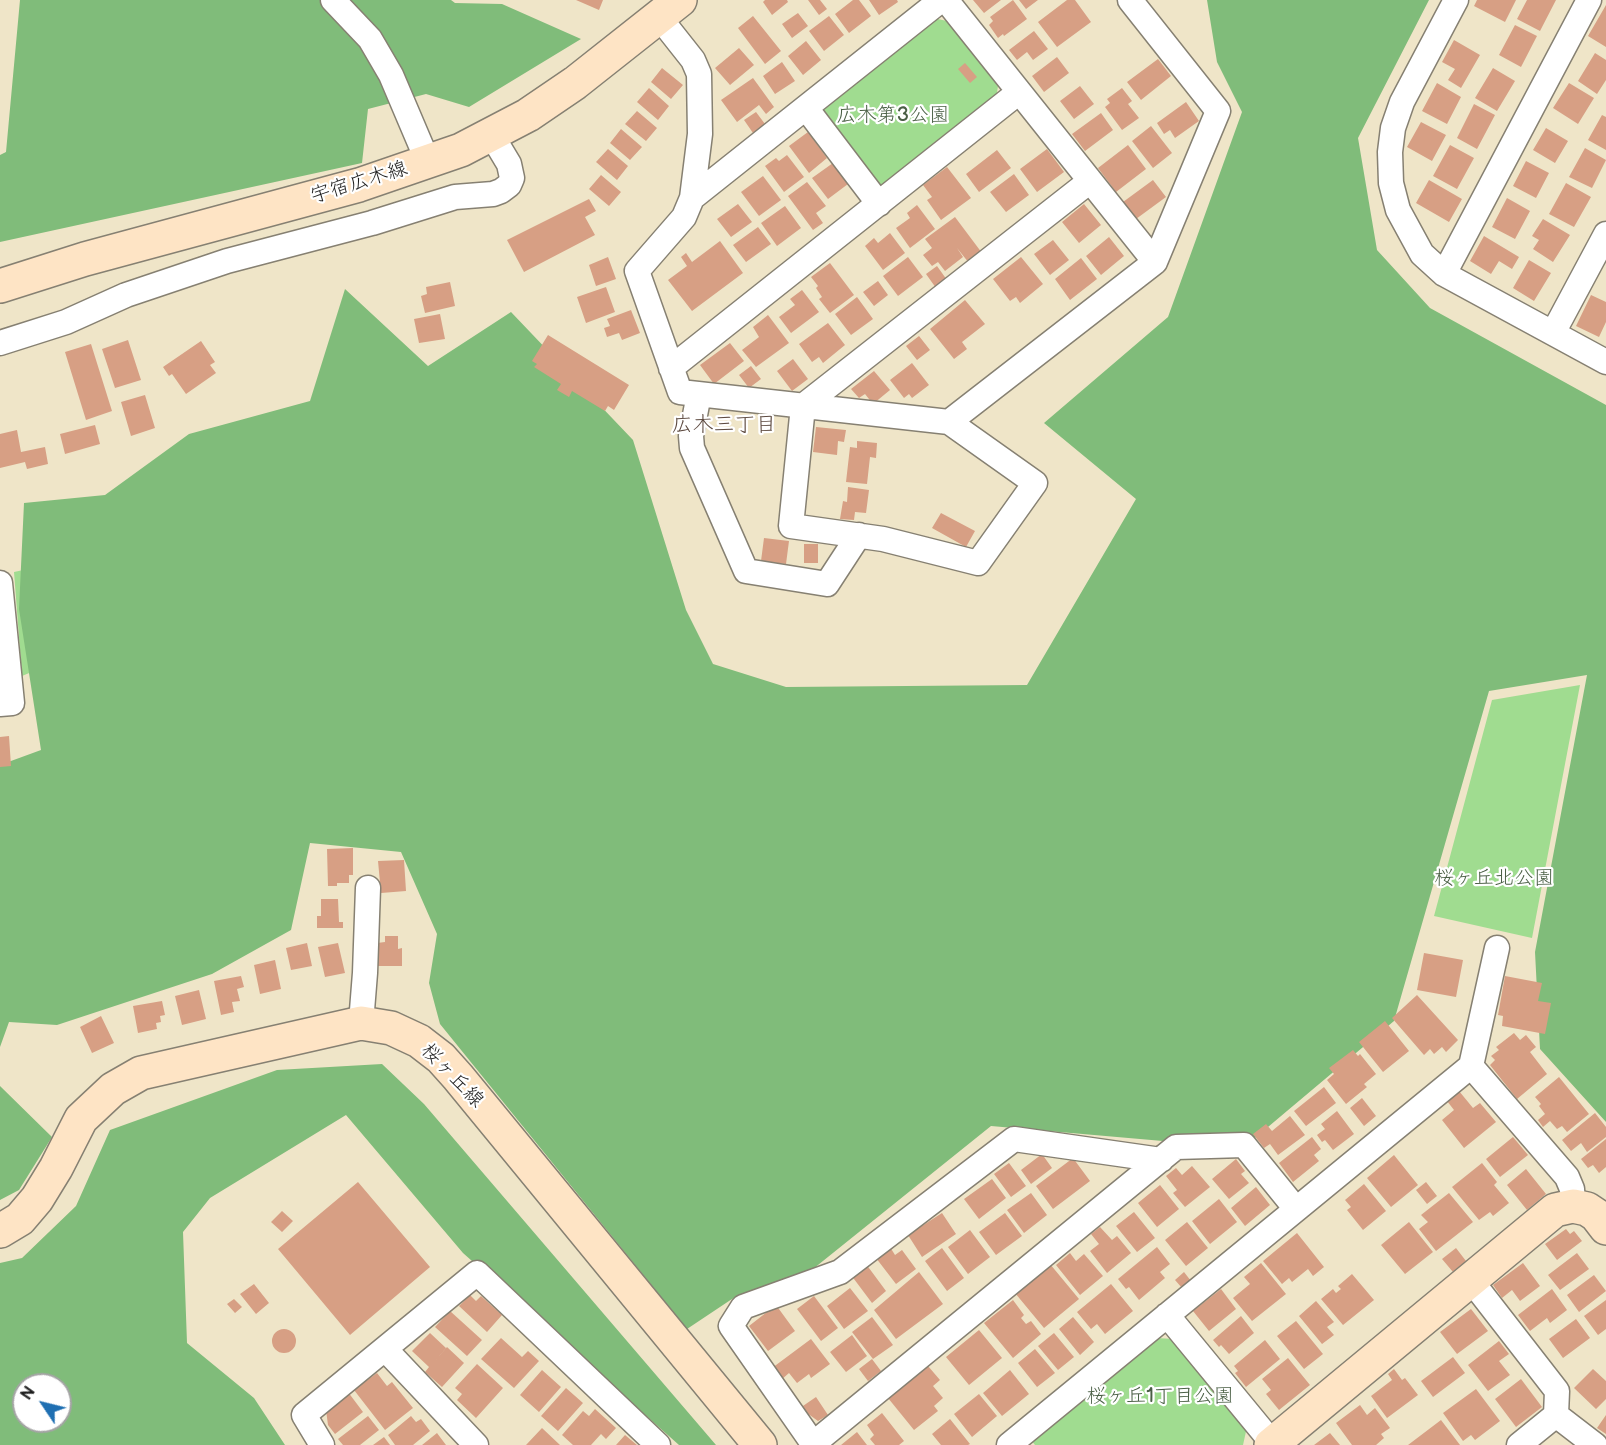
<!DOCTYPE html>
<html>
<head>
<meta charset="utf-8">
<style>
	body { margin:0 }
	#map { position:relative; width:1606px; height:1445px; overflow:hidden; background:#efe5c8; font-family:"Balsamiq Sans",sans-serif }
	canvas { display:block }
	.north { position:absolute; left:12px; top:1373px; width:60px; height:60px; box-sizing:border-box; background:#fff; border:2px solid #a4a4a4; border-radius:50%; rotate:305deg; font-size:16px; font-weight:700; line-height:24px; text-align:center; color:#1c1c1c }
	.north::after { content:''; display:block; margin:auto; width:21px; height:27px; background:#1f6fb2; clip-path:polygon(50% 0,100% 100%,50% 72%,0 100%) }
</style>
</head>
<body>
<div id="map">
<canvas width="1606" height="1445"></canvas>
<div class="north">N</div>
</div>
<script>
const context = document.querySelector('canvas').getContext('2d');
context.lineJoin = 'round';
function paint(path, color) { context.fillStyle = color; context.fill(path, 'evenodd'); }
const toPath = rows => new Path2D(rows.map(r => 'M' + r).join(''));
function stroke(path, color, width, dash) { context.strokeStyle = color; context.lineWidth = width; context.lineCap = dash ? 'butt' : 'round'; context.setLineDash(dash || []); context.stroke(path); }
function drawText(font, color, halo, rows, align = 'center') {
  context.font = font + ' "Balsamiq Sans","Klee One",sans-serif'; context.lineWidth = 4.5; context.setLineDash([]); context.textBaseline = 'middle'; context.strokeStyle = halo; context.fillStyle = color; for (const [text, x, y, turn = 0] of rows) {
    context.save(); context.translate(x, y); context.rotate((+turn || 0) * Math.PI / 180); context.textAlign = isNaN(turn) ? turn : align; if (halo) context.strokeText(text, 0, 0); context.fillText(text, 0, 0); context.restore();
  }
}
const green = toPath([
	[933,18,947,21,998,86,996,99,886,188,871,185,820,118,822,107],
	[42,566,46,666,22,676,14,572],
	[1580,685,1532,938,1434,916,1492,700],
	[1156,1338,1175,1339,1247,1427,1243,1445,1035,1445,1031,1440]
]);
const forest = toPath([
	[20,0,451,0,455,3,502,4,581,39,469,107,426,94,368,109,362,163,0,242,0,155,6,152],
	[1207,0,1429,0,1358,138,1377,250,1430,308,1606,405,1606,1122,1540,1049,1535,952,1587,675,1489,691,1394,1021,1243,1148,991,1126,813,1269,732,1299,687,1329,440,1024,429,983,437,934,401,852,310,843,291,930,212,974,57,1025,9,1022,0,1047,0,765,41,750,19,609,24,503,105,495,189,434,310,401,345,289,428,366,511,312,633,440,686,610,713,664,786,687,1027,685,1136,499,1044,423,1168,317,1242,112,1217,62],
	[382,1064,424,1104,716,1445,679,1445,463,1253,346,1115,210,1198,183,1232,187,1343,254,1398,285,1445,0,1445,0,1263,22,1258,76,1206,110,1130,277,1070],
	[24,1385,60,1385,60,1421,24,1421],
	[0,1086,52,1137,19,1190,0,1200]
]);
const building = toPath([
	[576,0,603,0,599,10],
	[765,0,787,0,788,2,772,15,763,2],
	[808,0,820,0,827,9,819,15],
	[853,0,859,0,871,16,849,33,835,14],
	[869,0,897,0,898,2,879,15],
	[973,0,1001,0,984,13],
	[1013,0,1027,19,1004,36,1003,34,998,38,989,25,993,21,990,17],
	[1019,0,1038,0,1026,9],
	[1067,0,1075,0,1091,22,1057,47,1038,22],
	[1477,0,1516,0,1505,22,1474,6],
	[1527,0,1556,0,1540,31,1517,19],
	[1606,5,1606,47,1588,36],
	[798,13,808,26,792,38,782,24],
	[753,16,781,51,765,64,738,28],
	[829,16,844,35,824,51,809,31],
	[1515,25,1537,36,1521,67,1499,55],
	[1034,31,1048,49,1033,60,1027,52,1017,60,1009,50],
	[1454,40,1480,55,1461,88,1448,80,1455,69,1442,62],
	[806,41,821,60,803,75,788,56],
	[739,48,754,65,730,85,715,68],
	[1595,53,1606,60,1606,80,1597,94,1578,81],
	[1057,57,1069,73,1044,92,1032,76],
	[1158,59,1171,76,1141,100,1127,82],
	[782,62,795,81,775,94,763,76],
	[965,63,977,77,970,83,958,69],
	[662,68,683,85,671,99,651,82],
	[1493,68,1515,81,1497,111,1475,98],
	[753,78,774,107,766,114,759,105,737,122,721,100],
	[1437,83,1461,97,1447,124,1422,111],
	[1569,83,1594,98,1578,124,1553,108],
	[1080,86,1094,104,1074,119,1060,101],
	[649,88,669,106,658,120,637,102],
	[1122,88,1132,101,1128,104,1139,118,1122,130,1105,107,1110,103,1107,99],
	[1186,102,1199,121,1175,138,1170,130,1164,134,1157,123],
	[1474,104,1495,115,1477,149,1457,138],
	[637,111,657,128,646,141,625,124],
	[756,112,765,124,753,133,744,120],
	[1101,113,1113,130,1085,151,1072,134],
	[1602,115,1606,117,1606,150,1588,140],
	[1421,122,1446,135,1432,161,1407,147],
	[1151,126,1172,153,1153,168,1132,141],
	[1546,128,1568,141,1555,163,1533,150],
	[621,129,642,147,630,160,610,143],
	[808,132,827,158,809,173,789,146],
	[1128,145,1146,169,1116,192,1098,168],
	[1450,145,1474,158,1457,189,1433,176],
	[1585,148,1606,160,1592,188,1569,177],
	[608,149,628,166,617,180,596,162],
	[1047,149,1064,172,1037,192,1020,169],
	[997,150,1011,168,979,192,966,174],
	[787,155,804,177,784,192,765,166,776,158,779,161],
	[1526,161,1549,173,1536,198,1513,186],
	[833,163,848,184,828,199,812,178],
	[947,167,971,198,941,220,927,200,932,197,923,185],
	[1014,174,1029,195,1006,212,990,192],
	[601,175,621,192,609,206,589,189],
	[763,176,781,200,759,216,741,192],
	[1153,180,1166,197,1136,219,1123,202],
	[1429,180,1462,199,1449,222,1416,203],
	[807,182,826,206,816,213,823,223,813,230,788,196],
	[1566,183,1591,197,1574,227,1549,214],
	[1507,198,1530,211,1515,239,1492,227],
	[589,199,596,211,585,217,595,235,524,272,507,240],
	[738,204,752,222,731,237,717,219],
	[1084,204,1101,225,1079,243,1062,222],
	[917,205,935,229,910,248,896,228,910,218,907,213],
	[785,206,801,228,777,246,761,223],
	[955,217,982,253,969,263,957,248,963,257,945,271,938,262,932,266,923,255,932,248,925,239],
	[1543,219,1570,235,1553,262,1533,249,1539,240,1532,236],
	[758,227,771,244,746,262,733,245],
	[890,233,905,253,883,270,865,246,874,238,878,243],
	[1484,236,1519,257,1512,269,1499,261,1491,274,1470,261],
	[1109,237,1124,256,1101,275,1086,256],
	[1053,240,1069,260,1050,275,1034,254],
	[720,241,743,273,692,311,668,280,687,266,681,257,686,253,692,262],
	[608,257,616,279,596,286,589,265],
	[908,257,923,277,898,296,883,276],
	[1021,257,1043,284,1020,303,1016,297,1010,301,993,279],
	[1081,258,1097,279,1070,300,1055,279],
	[1529,260,1551,273,1534,301,1513,288],
	[830,263,854,295,830,313,819,299,822,297,816,288,818,286,811,277],
	[937,266,947,280,936,288,926,274],
	[878,281,888,295,874,306,863,292],
	[450,282,455,306,425,313,421,296,427,294,426,287],
	[606,287,615,312,586,323,577,297],
	[802,290,819,312,791,333,779,317,795,305,790,299],
	[1591,295,1606,302,1606,322,1599,337,1576,326],
	[857,297,873,319,851,335,835,314],
	[965,300,985,324,962,342,967,349,954,359,930,329],
	[631,310,640,333,622,340,619,333,607,337,604,328,610,326,607,319],
	[440,314,445,339,419,343,414,319],
	[768,315,789,343,756,367,742,350,759,337,753,327],
	[828,323,845,345,823,363,819,357,812,362,799,344],
	[548,335,629,385,614,410,608,406,605,411,572,391,569,397,557,390,561,384,534,367,537,364,532,361],
	[919,336,930,350,917,360,906,346],
	[128,340,141,380,115,388,102,349],
	[201,341,215,362,210,365,216,373,186,394,172,374,169,376,163,367],
	[730,343,744,361,714,384,700,365],
	[91,344,112,411,86,420,65,352],
	[793,359,808,379,792,391,777,371],
	[912,363,929,385,912,398,909,394,904,398,890,380],
	[751,366,761,379,749,388,739,375],
	[874,371,890,390,873,404,865,394,859,398,851,389],
	[145,395,155,428,131,436,121,402],
	[95,425,100,444,65,454,60,434],
	[816,427,846,430,844,442,838,441,837,455,813,452],
	[17,430,21,452,45,447,48,464,27,469,25,462,0,468,0,434],
	[857,441,877,443,876,458,870,457,867,484,846,482,850,447,857,448],
	[848,487,869,490,866,513,855,512,854,520,840,519,843,501,847,502],
	[941,513,975,531,966,547,932,528],
	[764,538,789,541,786,564,761,561],
	[804,544,818,544,818,563,804,563],
	[9,736,11,766,0,767,0,737],
	[353,848,353,875,349,875,349,883,337,883,337,886,328,886,327,849],
	[404,860,406,891,381,893,378,861],
	[321,899,338,899,339,922,343,922,343,928,317,928,317,916,321,916],
	[385,936,398,936,398,949,402,948,402,966,377,966,377,943,385,942],
	[307,943,312,966,291,970,286,948],
	[338,943,345,973,325,977,318,947],
	[1424,953,1463,960,1456,997,1417,990],
	[275,960,281,989,260,994,254,965],
	[241,976,244,987,237,989,240,1001,232,1002,234,1012,221,1015,214,981],
	[1505,976,1542,983,1538,1001,1551,1003,1545,1034,1502,1026,1503,1016,1498,1015],
	[199,990,206,1019,182,1025,175,996],
	[1417,995,1458,1040,1446,1052,1442,1047,1434,1054,1430,1049,1424,1055,1392,1018],
	[162,1001,165,1015,160,1016,161,1022,156,1023,157,1029,138,1033,133,1006],
	[101,1016,114,1043,92,1053,80,1027],
	[1385,1021,1409,1051,1383,1072,1359,1042],
	[1514,1033,1520,1040,1526,1035,1536,1047,1530,1052,1547,1074,1517,1099,1490,1065,1495,1060,1491,1056,1499,1050,1496,1047],
	[1353,1050,1358,1056,1360,1054,1376,1074,1364,1084,1367,1087,1346,1104,1327,1080,1334,1074,1329,1068],
	[1559,1077,1589,1114,1567,1132,1562,1126,1557,1129,1550,1121,1543,1127,1538,1120,1545,1114,1539,1106,1541,1104,1535,1097],
	[1324,1087,1336,1103,1306,1126,1294,1111],
	[1459,1091,1473,1108,1480,1103,1496,1122,1464,1148,1442,1120,1454,1110,1447,1101],
	[1362,1098,1376,1116,1364,1126,1350,1108],
	[1337,1111,1354,1134,1333,1150,1325,1140,1322,1142,1317,1135,1325,1129,1321,1124],
	[1595,1113,1606,1127,1606,1137,1587,1152,1581,1143,1571,1151,1562,1140],
	[1290,1116,1305,1135,1278,1155,1270,1144,1264,1148,1253,1134,1266,1124,1272,1131],
	[1312,1137,1321,1149,1314,1155,1319,1161,1293,1182,1279,1163],
	[1513,1137,1528,1155,1500,1177,1486,1159],
	[1606,1139,1606,1167,1599,1173,1593,1165,1588,1168,1581,1159],
	[1042,1154,1052,1168,1031,1184,1021,1170],
	[1394,1155,1418,1185,1391,1207,1367,1178],
	[1073,1158,1090,1181,1053,1209,1036,1186],
	[1236,1159,1245,1171,1241,1174,1249,1183,1229,1199,1212,1179],
	[1009,1163,1026,1186,1011,1197,994,1174],
	[1482,1163,1497,1182,1494,1185,1509,1203,1493,1216,1490,1212,1479,1220,1452,1187],
	[1192,1166,1210,1187,1185,1207,1173,1193,1177,1190,1166,1176,1176,1168,1182,1175],
	[1526,1169,1546,1194,1527,1210,1507,1185],
	[992,1179,1006,1198,979,1219,964,1199],
	[358,1182,430,1267,350,1335,278,1249],
	[1426,1182,1437,1196,1427,1204,1416,1190],
	[1364,1184,1386,1211,1363,1230,1347,1210,1351,1207,1345,1200],
	[1160,1185,1179,1209,1157,1227,1138,1203],
	[1256,1187,1270,1205,1245,1226,1231,1208],
	[1031,1193,1047,1215,1024,1233,1007,1210],
	[1449,1193,1473,1222,1436,1251,1419,1229,1428,1222,1421,1215],
	[1219,1199,1237,1222,1210,1244,1192,1221],
	[282,1211,293,1221,282,1232,271,1222],
	[1134,1212,1155,1238,1137,1252,1116,1226],
	[942,1213,956,1234,922,1257,908,1235],
	[1005,1213,1022,1236,996,1255,979,1232],
	[1187,1222,1208,1248,1186,1266,1165,1240],
	[1409,1222,1433,1252,1405,1274,1381,1245],
	[1100,1227,1112,1240,1117,1236,1131,1253,1107,1273,1090,1251,1099,1244,1091,1234],
	[1566,1229,1570,1234,1574,1231,1582,1241,1557,1260,1545,1244],
	[970,1230,990,1257,968,1274,948,1247],
	[1297,1233,1324,1267,1313,1276,1308,1269,1292,1282,1289,1278,1282,1284,1263,1261],
	[890,1247,895,1255,902,1250,916,1269,896,1284,876,1258],
	[1157,1247,1170,1264,1160,1272,1165,1278,1139,1300,1129,1287,1126,1289,1118,1279],
	[942,1248,964,1278,947,1291,925,1261],
	[1456,1248,1466,1261,1453,1272,1442,1259],
	[1070,1253,1076,1261,1084,1254,1103,1276,1080,1295,1056,1265],
	[1577,1253,1589,1269,1560,1290,1548,1275],
	[1261,1263,1286,1294,1252,1321,1233,1298,1250,1284,1244,1277],
	[1523,1263,1540,1286,1520,1301,1512,1290,1502,1298,1493,1285],
	[866,1264,886,1291,872,1303,851,1275],
	[1050,1264,1079,1299,1044,1328,1015,1293],
	[919,1272,943,1304,896,1339,874,1310],
	[1184,1272,1191,1281,1182,1288,1175,1280],
	[1352,1274,1374,1300,1343,1325,1321,1299,1333,1289,1336,1293,1341,1289,1338,1286],
	[1594,1275,1606,1291,1579,1312,1567,1295],
	[254,1284,269,1303,256,1314,240,1294],
	[1111,1284,1133,1311,1105,1334,1097,1324,1091,1329,1077,1312],
	[850,1288,868,1311,844,1329,827,1306],
	[1221,1289,1236,1309,1209,1331,1193,1311],
	[1552,1289,1567,1310,1550,1323,1547,1318,1530,1331,1518,1315],
	[470,1295,476,1301,481,1296,502,1315,487,1332,459,1306],
	[814,1296,838,1328,821,1341,797,1309],
	[234,1299,242,1307,235,1313,227,1304],
	[1013,1300,1024,1315,1021,1318,1026,1324,1031,1321,1041,1334,1013,1358,984,1323],
	[1606,1300,1606,1329,1598,1335,1584,1316],
	[1316,1301,1334,1322,1327,1327,1334,1335,1322,1344,1299,1316],
	[776,1305,795,1331,768,1351,749,1326],
	[1471,1309,1488,1331,1457,1354,1440,1332],
	[450,1311,482,1340,467,1356,435,1327],
	[1241,1316,1254,1333,1229,1354,1221,1345,1219,1347,1213,1340],
	[872,1317,893,1345,873,1359,852,1332],
	[1073,1317,1094,1342,1080,1355,1059,1329],
	[1576,1319,1590,1338,1563,1358,1549,1339],
	[1296,1321,1323,1354,1304,1369,1277,1336],
	'272 1341a12 12 0 1 1 24 0a12 12 0 1 1-24 0Z',
	[979,1330,1002,1358,969,1385,946,1357],
	[430,1333,446,1348,433,1363,447,1347,464,1363,442,1387,425,1372,429,1367,412,1351],
	[1054,1333,1074,1357,1058,1370,1038,1346],
	[852,1335,867,1356,846,1372,830,1352],
	[501,1338,522,1357,528,1351,539,1361,514,1388,481,1359],
	[811,1339,830,1364,811,1378,809,1374,797,1383,789,1373,781,1380,772,1368],
	[1265,1340,1280,1359,1246,1387,1235,1373,1238,1371,1234,1366],
	[1499,1341,1509,1354,1499,1361,1510,1375,1488,1391,1468,1365],
	[1035,1349,1055,1373,1037,1387,1018,1363],
	[1453,1357,1465,1373,1433,1397,1421,1381],
	[1288,1358,1310,1385,1279,1410,1266,1394,1271,1390,1262,1379],
	[872,1359,881,1371,868,1381,859,1369],
	[477,1364,503,1388,476,1418,457,1400,462,1394,455,1388],
	[928,1366,940,1380,933,1386,943,1398,934,1406,938,1411,914,1430,888,1398],
	[1394,1369,1402,1380,1405,1378,1418,1395,1387,1418,1371,1396,1392,1380,1388,1374],
	[1593,1369,1606,1381,1606,1399,1596,1409,1574,1388],
	[542,1370,561,1387,539,1412,520,1395],
	[1010,1370,1029,1394,1002,1416,983,1393],
	[377,1373,387,1386,392,1382,413,1408,385,1430,354,1390],
	[1521,1379,1542,1407,1516,1427,1495,1399],
	[566,1388,583,1403,558,1431,541,1416],
	[1476,1389,1500,1421,1475,1440,1471,1435,1463,1441,1443,1413],
	[348,1392,363,1412,335,1434,328,1425,326,1410],
	[979,1394,997,1416,972,1437,954,1414],
	[816,1397,828,1415,818,1421,800,1408],
	[1360,1405,1367,1415,1375,1408,1390,1428,1381,1434,1384,1438,1376,1445,1352,1445,1336,1423],
	[595,1409,616,1428,606,1439,601,1434,591,1445,573,1445,562,1435,583,1411,589,1416],
	[882,1413,904,1441,899,1445,875,1445,870,1439,874,1435,867,1425],
	[1606,1415,1606,1434,1597,1428],
	[368,1416,379,1430,360,1445,343,1445,338,1439],
	[411,1416,416,1422,421,1419,430,1431,413,1445,395,1445,388,1435],
	[950,1419,970,1444,968,1445,941,1445,932,1434],
	[1441,1420,1460,1445,1408,1445],
	[542,1428,560,1445,526,1445],
	[857,1432,867,1445,841,1445],
	[437,1433,446,1445,422,1445],
	[1330,1433,1340,1445,1314,1445],
	[625,1435,637,1445,616,1445],
	[384,1437,390,1445,373,1445]
]);
const street = toPath([
	[333,0,370,39,391,75,428,162],
	[946,0,1155,262],
	[1456,0,1402,102,1393,128,1390,152,1391,183,1398,210,1422,254,1444,274,1606,362],
	[659,17,693,60,699,74,700,134,692,198,684,217,637,271,680,392,949,422,1155,262,1218,111,1130,0],
	[806,108,879,204],
	[692,198,941,0],
	[1444,274,1589,0],
	[1553,333,1606,234],
	[0,343,66,322,126,295,227,261,372,223,455,197,493,194,501,191,509,185,512,178,509,164,491,134],
	[671,368,1019,92],
	[699,394,691,436,692,448,746,571,827,584,859,535],
	[949,422,1035,483,978,563,883,539,791,526,803,406,1090,181],
	[0,583,12,703,0,704],
	[361,1023,365,973,368,888],
	[1471,1066,1567,1177,1572,1189,1573,1206],
	[1470,1279,1557,1391,1556,1415],
	[1167,1315,1274,1445],
	[385,1349,476,1445],
	[813,1444,1176,1147,1244,1145,1296,1209],
	[322,1445,304,1415,477,1273,658,1445],
	[814,1445,731,1326,743,1307,840,1272,1014,1139,1161,1160],
	[1009,1445,1471,1066,1497,948],
	[1519,1445,1556,1415,1595,1445]
]);
const secondary = toPath([
	[0,286,85,259,359,185,461,150,528,115,575,83,680,0],
	[0,1231,20,1219,37,1199,56,1168,81,1119,113,1089,141,1073,361,1023,391,1028,419,1041,441,1058,458,1077,760,1445],
	[1271,1445,1555,1210,1573,1206,1587,1209,1596,1215,1606,1228]
]);
const parkNames = [
	["広木第3公園",893,116],
	["桜ヶ丘北公園",1494,879],
	["桜ヶ丘1丁目公園",1160,1397]
];
const streetNames = [
	["宇宿広木線",359,183,-17],
	["桜ヶ丘線",452,1076,46]
];
const neighbourhoodNames = [
	["広木三丁目",724,426]
];
paint(green, '#a0dc90');
paint(forest, '#80bc7a');
paint(building, '#d79f84');
stroke(street, '#868072', 27);
stroke(secondary, '#868072', 36);
stroke(street, '#fff', 24);
stroke(secondary, '#fee4c5', 33);
drawText('20px', '#4a5f45', '#fff', parkNames);
drawText('20px', '#1c1c1c', '#fff', streetNames);
drawText('21px', '#5d4a40', '#fff', neighbourhoodNames);
</script>
</body>
</html>
